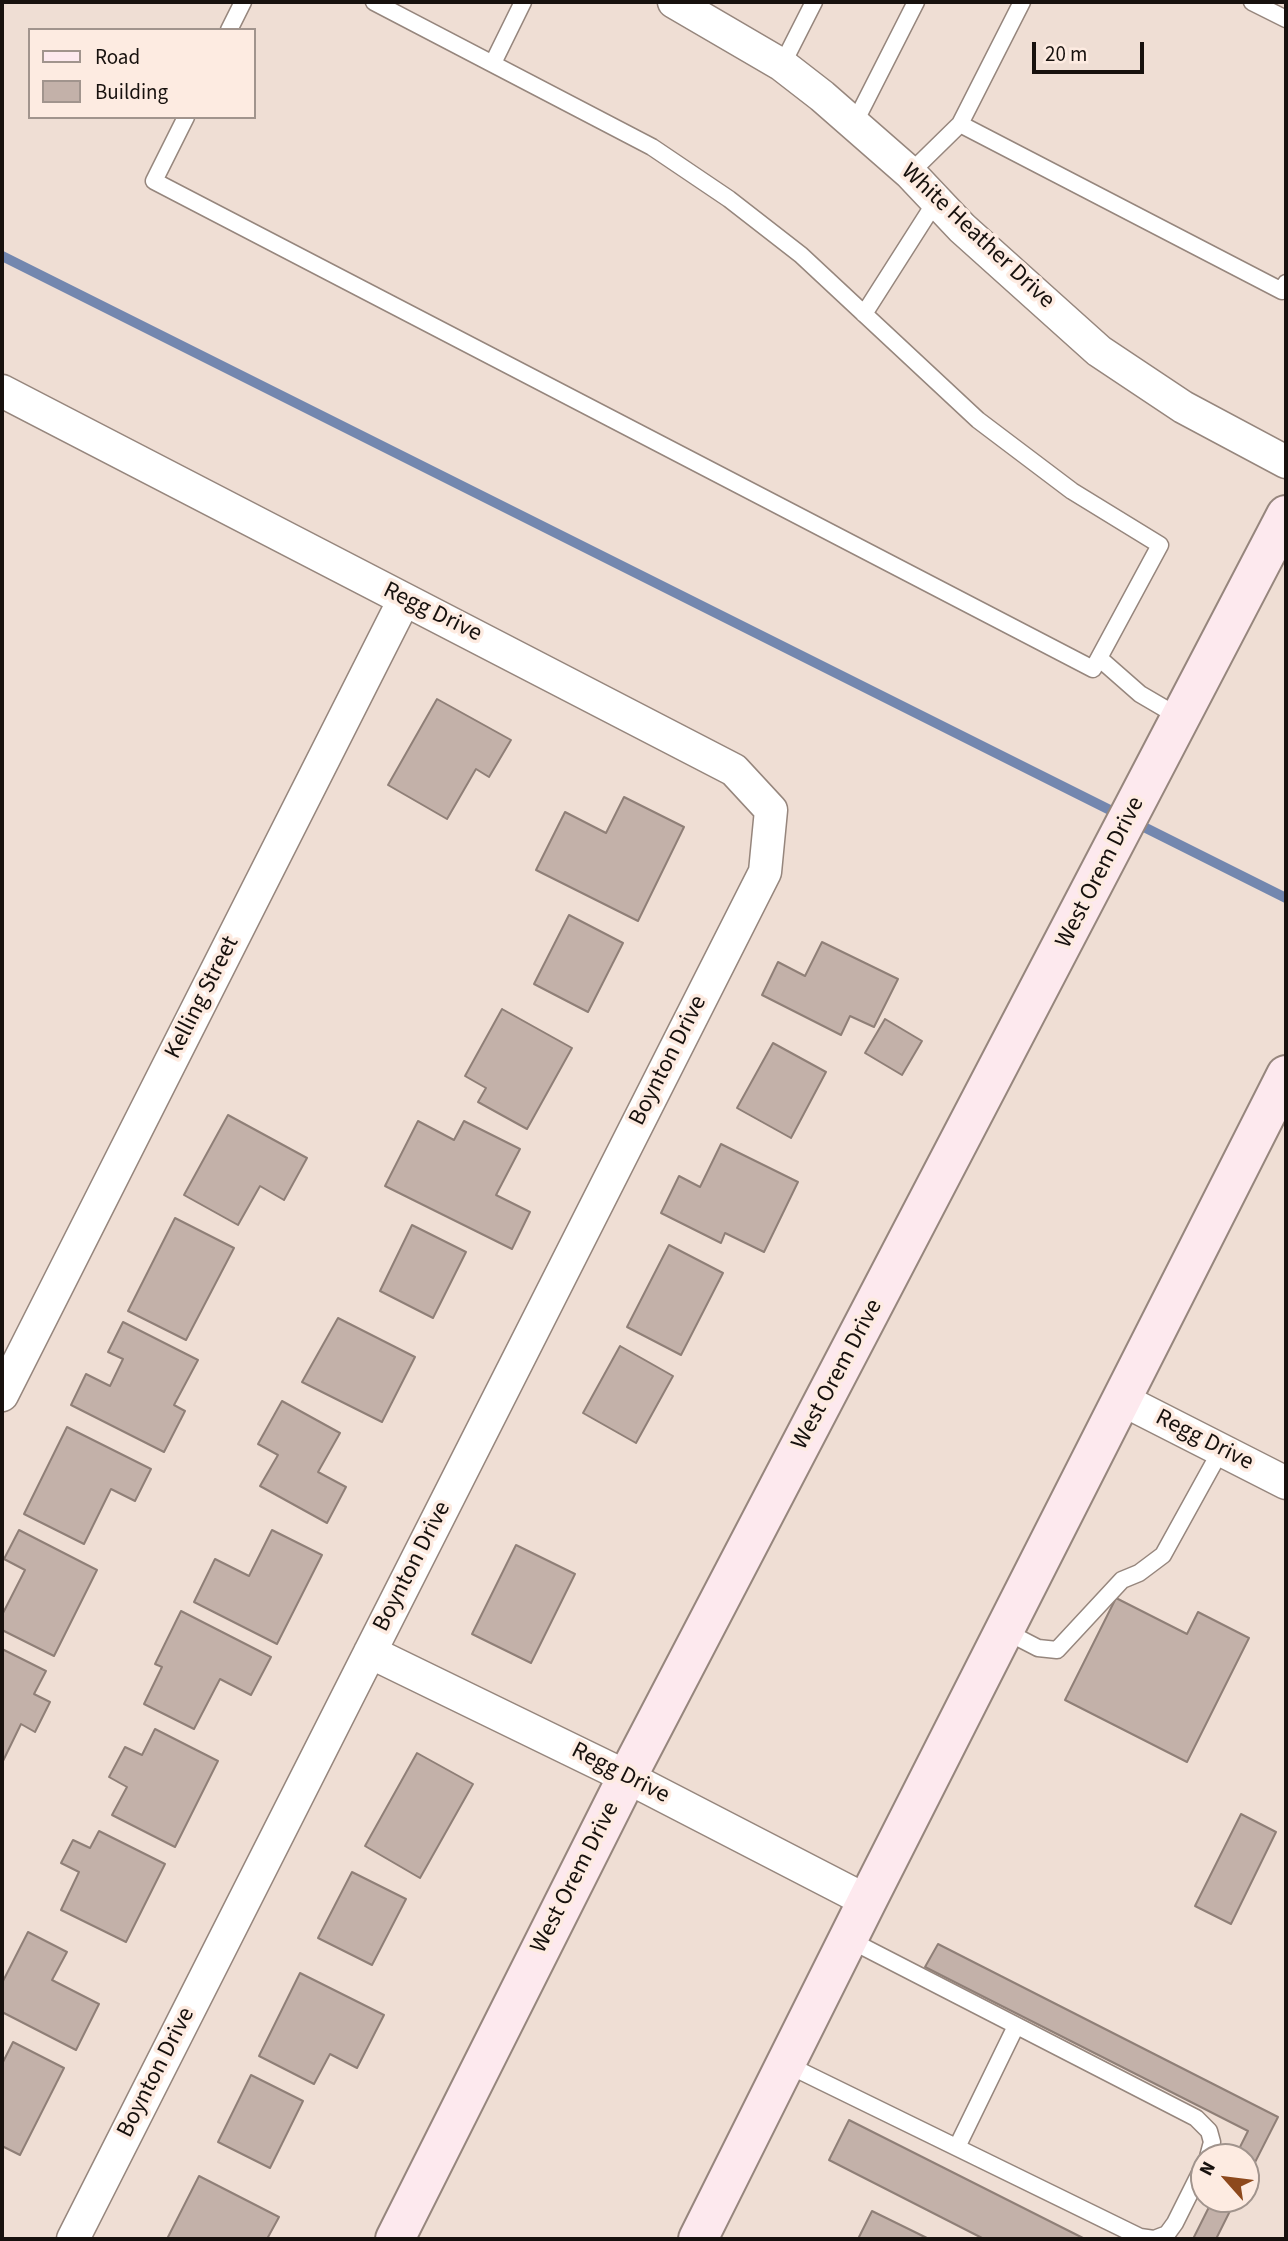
<!DOCTYPE html>
<html>
<head>
<meta charset="utf-8">
<style>
	body { margin:0 }
	#map { position:relative; width:1288px; height:2241px; overflow:hidden; background:#efded4; font-family:"Source Sans 3",sans-serif }
	canvas { display:block }
	.frame { position:absolute; inset:0; border:4px solid #17110e; pointer-events:none }
	.legend { position:absolute; left:28px; top:28px; width:228px; height:91px; box-sizing:border-box; background:#fdebe1; border:2px solid #a1948d; margin:0; padding:9px 12px; list-style:none; font-size:21px; color:#17110e }
	.legend li { display:flex; align-items:center; gap:14px; height:35px }
	.legend b { width:35px; border:2px solid #a1948d }
	.north { position:absolute; left:1190px; top:2143px; width:70px; height:70px; box-sizing:border-box; background:#fdebe1; border:2px solid #a1948d; border-radius:50%; rotate:298deg; font-size:19px; font-weight:700; line-height:28px; text-align:center; color:#17110e }
	.north::after { content:''; display:block; margin:auto; width:24px; height:32px; background:#8d491c; clip-path:polygon(50% 0,100% 100%,50% 72%,0 100%) }
	.scale { position:absolute; left:1032px; top:42px; width:112px; height:32px; box-sizing:border-box; border:4px solid #17110e; border-top:0; padding-left:9px; font-size:21px; line-height:24px; white-space:nowrap; color:#17110e; -webkit-text-stroke:5px #fdebe1; paint-order:stroke }
</style>
</head>
<body>
<div id="map">
<canvas width="1288" height="2241"></canvas>
<div class="frame"></div>
<ul class="legend">
<li><b style="height:9px;background:#fde9ee"></b>Road</li>
<li><b style="height:19px;background:#c3b1a9"></b>Building</li>
</ul>
<div class="north">N</div>
<div class="scale">20 m</div>
</div>
<script>
const context = document.querySelector('canvas').getContext('2d');
context.lineJoin = 'round';
const toPath = rows => new Path2D(rows.map(r => 'M' + r).join(''));
function stroke(path, color, width, dash) { context.strokeStyle = color; context.lineWidth = width; context.lineCap = dash ? 'butt' : 'round'; context.setLineDash(dash || []); context.stroke(path); }
function paint(path, color) { context.fillStyle = color; context.fill(path, 'evenodd'); }
function drawText(font, color, halo, rows, align = 'center') {
  context.font = font + ' "Source Sans 3",sans-serif'; context.lineWidth = 7; context.setLineDash([]); context.textBaseline = 'middle'; context.strokeStyle = halo; context.fillStyle = color; for (const [text, x, y, turn = 0] of rows) {
    context.save(); context.translate(x, y); context.rotate((+turn || 0) * Math.PI / 180); context.textAlign = isNaN(turn) ? turn : align; if (halo) context.strokeText(text, 0, 0); context.fillText(text, 0, 0); context.restore();
  }
}
const stream = toPath([
	[2,256,1286,898]
]);
const building = toPath([
	[437,699,511,740,489,777,476,769,447,819,388,785,437,699],
	[624,797,684,827,638,921,536,870,565,812,606,833,624,797],
	[569,915,623,943,588,1012,534,984,569,915],
	[822,942,898,979,874,1027,850,1016,841,1035,762,995,778,962,805,976,822,942],
	[502,1009,572,1048,527,1129,478,1102,486,1088,465,1076,502,1009],
	[885,1019,922,1041,902,1075,865,1053,885,1019],
	[773,1043,826,1072,791,1138,737,1108,773,1043],
	[228,1115,307,1158,284,1200,260,1186,238,1225,184,1195,228,1115],
	[418,1121,454,1140,464,1121,520,1149,496,1195,530,1212,512,1249,385,1186,418,1121],
	[721,1144,798,1182,764,1252,725,1233,721,1243,661,1213,679,1176,700,1187,721,1144],
	[175,1218,234,1248,186,1340,128,1311,175,1218],
	[412,1225,466,1252,433,1318,380,1291,412,1225],
	[669,1245,723,1273,681,1355,627,1327,669,1245],
	[338,1318,415,1357,382,1422,302,1382,338,1318],
	[123,1322,198,1360,174,1405,185,1411,164,1452,71,1405,86,1374,110,1386,123,1359,108,1352,123,1322],
	[620,1346,673,1376,636,1443,583,1413,620,1346],
	[282,1401,340,1433,318,1472,346,1487,327,1523,260,1486,278,1455,258,1444,282,1401],
	[67,1427,151,1469,135,1501,111,1489,84,1544,24,1514,67,1427],
	[19,1530,97,1570,54,1656,2,1630,2,1615,25,1570,4,1559,19,1530],
	[272,1530,322,1555,277,1644,194,1602,215,1559,249,1576,272,1530],
	[516,1545,575,1574,531,1663,472,1634,516,1545],
	[1116,1598,1187,1634,1198,1612,1249,1638,1187,1762,1065,1700,1116,1598],
	[181,1611,271,1657,251,1695,220,1679,194,1729,144,1704,162,1667,155,1664,181,1611],
	[2,1649,46,1671,34,1694,50,1702,35,1732,21,1724,3,1761,2,1649],
	[155,1729,218,1761,175,1847,112,1815,127,1787,109,1777,125,1747,142,1755,155,1729],
	[417,1753,473,1784,420,1878,365,1846,417,1753],
	[1241,1814,1276,1832,1231,1924,1195,1906,1241,1814],
	[99,1831,165,1864,126,1942,61,1910,79,1872,61,1863,73,1840,90,1848,99,1831],
	[352,1872,406,1899,372,1965,318,1938,352,1872],
	[28,1932,67,1952,52,1980,99,2004,76,2050,2,2012,2,1983,28,1932],
	[938,1944,1278,2117,1246,2180,1246,2157,1235,2157,1248,2131,925,1967,938,1944],
	[300,1973,384,2015,357,2068,330,2054,314,2084,259,2056,300,1973],
	[13,2042,64,2068,20,2155,2,2146,2,2064,13,2042],
	[251,2075,303,2101,270,2168,218,2142,251,2075],
	[849,2120,1085,2239,984,2239,829,2160,849,2120],
	[199,2176,279,2217,267,2239,167,2239,199,2176],
	[1213,2199,1236,2199,1216,2239,1193,2239,1213,2199],
	[872,2211,929,2239,858,2239,872,2211]
]);
const lane = toPath([
	[1022,2,960,124,1282,291,1286,283],
	[1252,2,1286,19],
	[229,30,243,2],
	[493,63,523,2],
	[782,65,814,2],
	[186,117,154,181,1093,669,1160,545,1072,491,978,420,801,255,729,199,652,147,374,2],
	[854,124,916,2],
	[910,173,960,124],
	[864,314,936,201],
	[1099,658,1140,694,1181,718],
	[1005,1631,1038,1648,1057,1650,1122,1580,1139,1573,1163,1555,1221,1450],
	[848,1939,1196,2118,1209,2131,1212,2142,1208,2157],
	[786,2064,1140,2237,1154,2239,1167,2234,1175,2223,1204,2165],
	[957,2147,1016,2026]
]);
const street = toPath([
	[674,2,782,65,822,96,910,173,962,228,1099,351,1183,407,1286,462],
	[2,391,734,770,771,810,765,872,73,2239],
	[2,1395,404,600],
	[1123,1400,1286,1483],
	[370,1652,627,1777,867,1901]
]);
const secondary = toPath([
	[395,2239,627,1777,1286,515],
	[698,2239,867,1901,1286,1075]
]);
const streetNames = [
	["White Heather Drive",977,237,43],
	["Regg Drive",432,613,26],
	["West Orem Drive",1101,873,-63],
	["Kelling Street",203,998,-63],
	["Boynton Drive",669,1061,-63],
	["West Orem Drive",838,1375,-62],
	["Regg Drive",1204,1441,27],
	["Boynton Drive",413,1567,-63],
	["Regg Drive",620,1774,27],
	["West Orem Drive",576,1878,-63],
	["Boynton Drive",157,2073,-63]
];
stroke(stream, '#7387af', 10);
paint(building, '#c3b1a9');
stroke(building, '#8f7f77', 2);
stroke(lane, '#96867d', 19);
stroke(street, '#96867d', 35);
stroke(secondary, '#96867d', 42);
stroke(lane, '#fff', 16);
stroke(street, '#fff', 32);
stroke(secondary, '#fde9ee', 38);
drawText('24px', '#17110e', '#fdebe1', streetNames);
</script>
</body>
</html>
